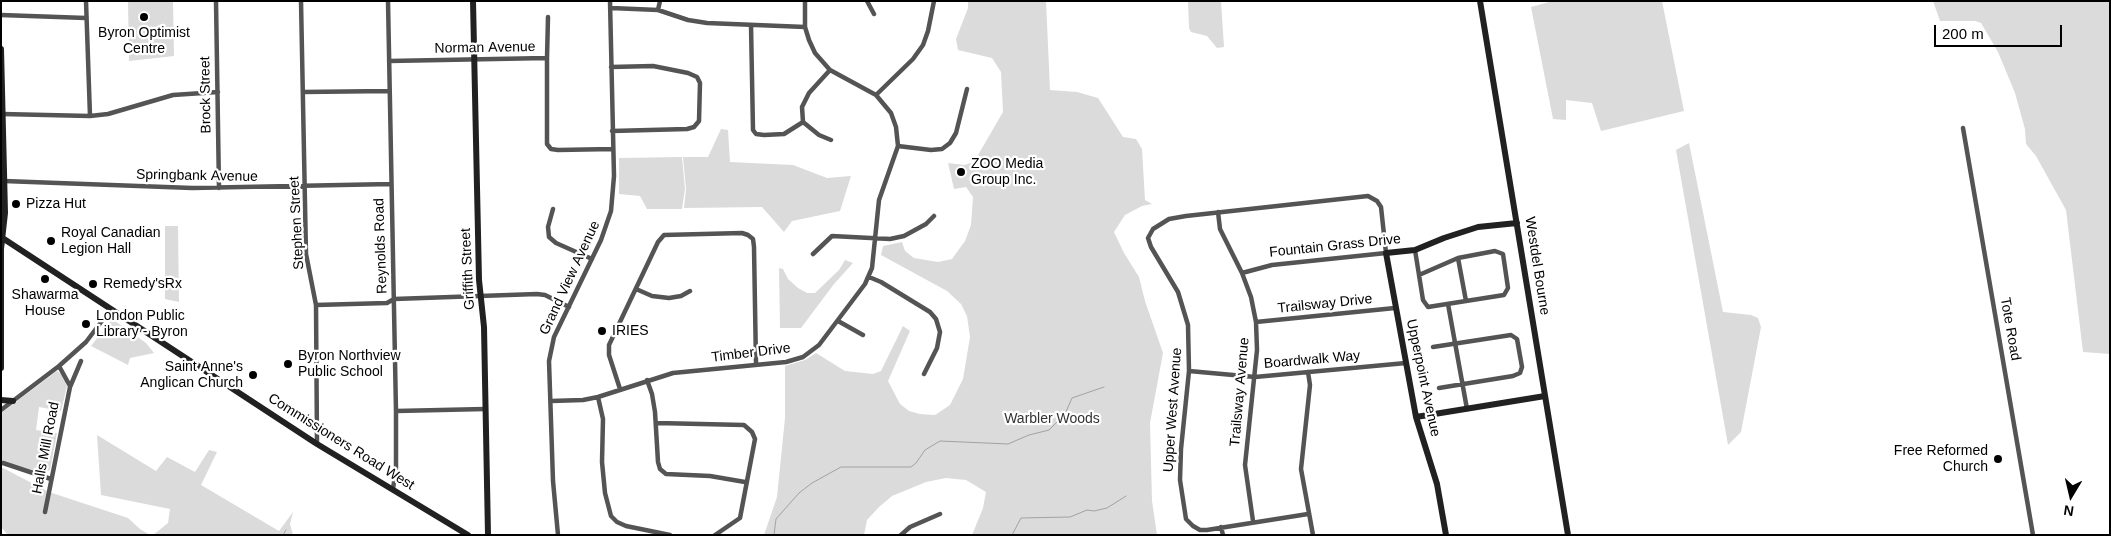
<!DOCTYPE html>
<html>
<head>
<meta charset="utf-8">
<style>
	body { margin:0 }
	#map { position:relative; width:2111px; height:536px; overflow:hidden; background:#fff; font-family:Arial,sans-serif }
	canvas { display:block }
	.frame { position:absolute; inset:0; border:2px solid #000; pointer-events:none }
	.north { position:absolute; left:2046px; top:471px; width:50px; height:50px; -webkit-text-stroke:4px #fff; paint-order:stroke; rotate:189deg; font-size:14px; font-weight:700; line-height:20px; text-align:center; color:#000 }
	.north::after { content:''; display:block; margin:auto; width:18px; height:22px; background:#000; clip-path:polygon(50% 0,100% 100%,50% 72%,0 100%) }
	.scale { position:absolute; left:1934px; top:25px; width:128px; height:22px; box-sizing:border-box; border:2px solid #000; border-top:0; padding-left:6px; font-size:15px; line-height:18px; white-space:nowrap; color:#000; -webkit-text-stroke:4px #fff; paint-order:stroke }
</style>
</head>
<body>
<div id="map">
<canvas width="2111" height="536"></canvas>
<div class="frame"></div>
<div class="north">N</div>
<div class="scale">200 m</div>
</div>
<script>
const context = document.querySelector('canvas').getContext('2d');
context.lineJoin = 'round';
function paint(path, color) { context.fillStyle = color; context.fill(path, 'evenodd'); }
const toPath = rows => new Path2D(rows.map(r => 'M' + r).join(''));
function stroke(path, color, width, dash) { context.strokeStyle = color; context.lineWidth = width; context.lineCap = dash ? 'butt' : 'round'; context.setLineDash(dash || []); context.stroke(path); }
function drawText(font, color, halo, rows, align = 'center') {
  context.font = font + ' Arial,sans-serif'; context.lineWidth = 4.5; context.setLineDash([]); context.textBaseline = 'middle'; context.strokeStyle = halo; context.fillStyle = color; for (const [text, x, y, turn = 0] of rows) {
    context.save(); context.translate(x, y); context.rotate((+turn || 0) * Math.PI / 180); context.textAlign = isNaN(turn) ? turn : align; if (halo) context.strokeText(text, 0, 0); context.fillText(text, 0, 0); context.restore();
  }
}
const green = toPath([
	[128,1,173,1,174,56,129,61],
	[968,1,1046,1,1050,90,1077,92,1098,98,1123,137,1136,139,1142,149,1145,200,1152,204,1142,206,1125,215,1114,232,1124,253,1139,277,1145,301,1163,353,1150,423,1152,501,1157,535,972,535,983,508,986,492,966,480,946,478,926,482,892,496,879,507,867,520,864,535,764,535,777,497,785,418,785,366,805,360,816,353,845,371,873,374,881,371,903,326,910,331,888,381,900,404,909,411,920,414,935,415,950,405,963,379,970,337,967,316,961,304,947,291,881,255,883,246,902,242,905,251,914,258,938,262,952,259,965,241,971,225,973,197,966,187,954,189,948,163,964,165,974,162,1003,112,1001,72,992,58,958,50,956,39,968,8],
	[1188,1,1221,1,1224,47,1217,48,1207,36,1191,32,1189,28],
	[1553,1,1662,1,1684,111,1601,131,1592,103,1566,100,1566,120,1553,119,1531,7],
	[1933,1,2110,1,2110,354,2083,352,2066,210,2036,156,2026,144,2025,129,2015,93,1998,52,1981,23,1975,21,1940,21],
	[721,129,728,130,730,162,793,165,827,178,851,176,840,211,792,221,784,232,762,207,684,208,686,189,683,157,708,157],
	[1689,143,1723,312,1751,315,1758,318,1761,327,1741,432,1728,445,1676,150],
	[682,157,685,189,682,209,647,209,640,196,619,194,619,158],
	[165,226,178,226,179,302,165,299],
	[845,260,853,263,834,284,801,328,780,328,779,268,783,269,788,279,798,288,807,293,815,293,839,270],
	[112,319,146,343,154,353,130,358,128,365,91,346],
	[57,371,63,375,67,386,61,411,39,407,36,430,57,433,50,470,43,474,1,461,1,413],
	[97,435,156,471,167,457,195,472,209,450,217,452,201,485,279,531,293,512,290,524,293,535,153,535,168,523,170,509,101,495],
	[1,467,49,492,128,518,140,529,150,535,8,535,1,527]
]);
const stream = toPath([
	[283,535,286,530],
	[774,535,776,519,799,493,812,483,841,467,911,467,916,463,925,450,940,441,1008,444,1029,435,1049,430,1065,414,1072,398,1104,387],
	[1012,535,1021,518,1070,517,1087,510,1094,511,1107,508,1126,496]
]);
const street = toPath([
	[86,1,90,116],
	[216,1,219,188],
	[301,1,306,254,316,305,317,444],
	[388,1,396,411,396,468,393,489],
	[867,1,874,14],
	[611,8,658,10,688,20,707,23,805,27],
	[658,10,660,1],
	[1,15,86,18],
	[751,25,753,130,756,134,764,135,784,134,803,122],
	[547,58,548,17],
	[389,61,547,58,547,144,551,149,558,150,613,149],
	[611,67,653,66,688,73,697,77,700,83,699,121,694,127,687,129,612,131],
	[830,70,809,93,802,107,803,122,819,135,831,140],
	[303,92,389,91],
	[876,95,913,59,923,45,928,31,934,1],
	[2,114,90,116,108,114,173,95,218,92],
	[1963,128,2033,535],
	[898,146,931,150,942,149,950,143,956,133,967,89],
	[4,181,192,188,391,184],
	[553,209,548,227,549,237,556,243,592,259],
	[1218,212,1220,229,1242,273,1251,297,1256,322,1257,350,1245,465,1253,521],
	[1415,250,1423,300,1428,307,1504,295,1508,288,1503,254,1495,251,1458,258,1419,275],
	[813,254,832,236,890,239,904,236,926,224,934,216],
	[1458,258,1466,301],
	[1242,273,1272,265,1386,253,1381,207,1377,201,1368,196,1186,216,1169,219,1153,229,1148,238,1151,247,1178,292,1188,325,1189,371,1181,449,1180,480,1186,519,1193,526,1200,530,1207,530,1308,514],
	[869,277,881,282,930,312,936,319,940,332,937,348,924,374],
	[636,289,652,296,669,298,681,296,690,291],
	[1448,304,1467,409],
	[316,305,387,303,394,299,537,294,545,295,569,307],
	[838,321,863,335],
	[1256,322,1395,308],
	[1433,347,1511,335,1517,339,1522,367,1520,373,1513,376,1439,388],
	[59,366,70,386],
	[1189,371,1255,377,1406,363],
	[1308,372,1310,385,1301,469,1313,535],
	[647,380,652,394,655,412,658,462,660,469,666,474,710,476,745,482],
	[620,389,609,355,609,345,658,242,664,235,742,233,748,235,753,239,754,247,756,364],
	[598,397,603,419,602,462,605,493,611,516,617,522,626,526,670,535],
	[551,401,583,400,598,397,673,373,786,362,803,357,819,345,865,284,872,268,879,200,898,146,896,127,891,113,876,95,830,70,815,53,809,40,805,27,805,1],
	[1,410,59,366,86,342,111,309],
	[396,411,485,409],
	[657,423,744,425,752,432,755,439,740,518,715,535],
	[3,463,51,479],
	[45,512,70,387,81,361],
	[1221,527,1223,535],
	[558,535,553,481,549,361,554,337,601,240,611,211,614,176,610,1],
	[901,535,910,527,940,514]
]);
const secondary = toPath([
	[473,1,479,280,484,327,488,535],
	[1480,1,1568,535],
	[1,49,5,213,1,249,1,368],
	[1,237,317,444,468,535],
	[1,400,13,401],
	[1416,417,1545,396],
	[1446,535,1437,484,1416,417,1386,253,1415,250,1444,238,1478,227,1517,223]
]);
const markers = [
	[144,17,5,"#000"],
	[961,172,5,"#000"],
	[16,204,5,"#000"],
	[51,241,5,"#000"],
	[45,279,5,"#000"],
	[93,284,5,"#000"],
	[86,324,5,"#000"],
	[602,331,5,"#000"],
	[288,364,5,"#000"],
	[253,375,5,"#000"],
	[1998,459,5,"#000"]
];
const poiNames = [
	["Byron Optimist",144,33,"center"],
	["Centre",144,49,"center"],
	["ZOO Media",971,164],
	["Group Inc.",971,180],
	["Pizza Hut",26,204],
	["Royal Canadian",61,233],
	["Legion Hall",61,249],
	["Remedy'sRx",103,284],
	["Shawarma",45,295,"center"],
	["House",45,311,"center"],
	["London Public",96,316],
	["Library - Byron",96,332],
	["IRIES",612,331],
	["Byron Northview",298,356],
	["Public School",298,372],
	["Saint Anne's",243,367,"right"],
	["Anglican Church",243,383,"right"],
	["Free Reformed",1988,451,"right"],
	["Church",1988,467,"right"]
];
const streetNames = [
	["Norman Avenue",485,48,-1],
	["Brock Street",206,95,-91],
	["Springbank Avenue",197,176,1],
	["Stephen Street",297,223,-93],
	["Reynolds Road",381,246,-92],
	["Fountain Grass Drive",1335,246,-6],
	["Westdel Bourne",1537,266,81],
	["Griffith Street",468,269,-93],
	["Grand View Avenue",570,278,-65],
	["Trailsway Drive",1325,304,-6],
	["Tote Road",2010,329,80],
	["Timber Drive",751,353,-7],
	["Boardwalk Way",1312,360,-5],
	["Upperpoint Avenue",1423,378,78],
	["Trailsway Avenue",1240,392,-85],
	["Upper West Avenue",1173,410,-86],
	["Commissioners Road West",341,442,32],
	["Halls Mill Road",46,448,-79]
];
const parkNames = [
	["Warbler Woods",1052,419]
];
paint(green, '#dbdbdb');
stroke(stream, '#a2a2a2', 1);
stroke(street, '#545454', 4.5);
stroke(secondary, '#212121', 6);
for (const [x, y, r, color] of markers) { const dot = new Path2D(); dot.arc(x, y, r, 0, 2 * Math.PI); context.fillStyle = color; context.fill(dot); stroke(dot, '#fff', 2); }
drawText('14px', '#000', '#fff', poiNames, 'left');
drawText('14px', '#000', '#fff', streetNames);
drawText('14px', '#323232', '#fff', parkNames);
</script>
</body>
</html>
